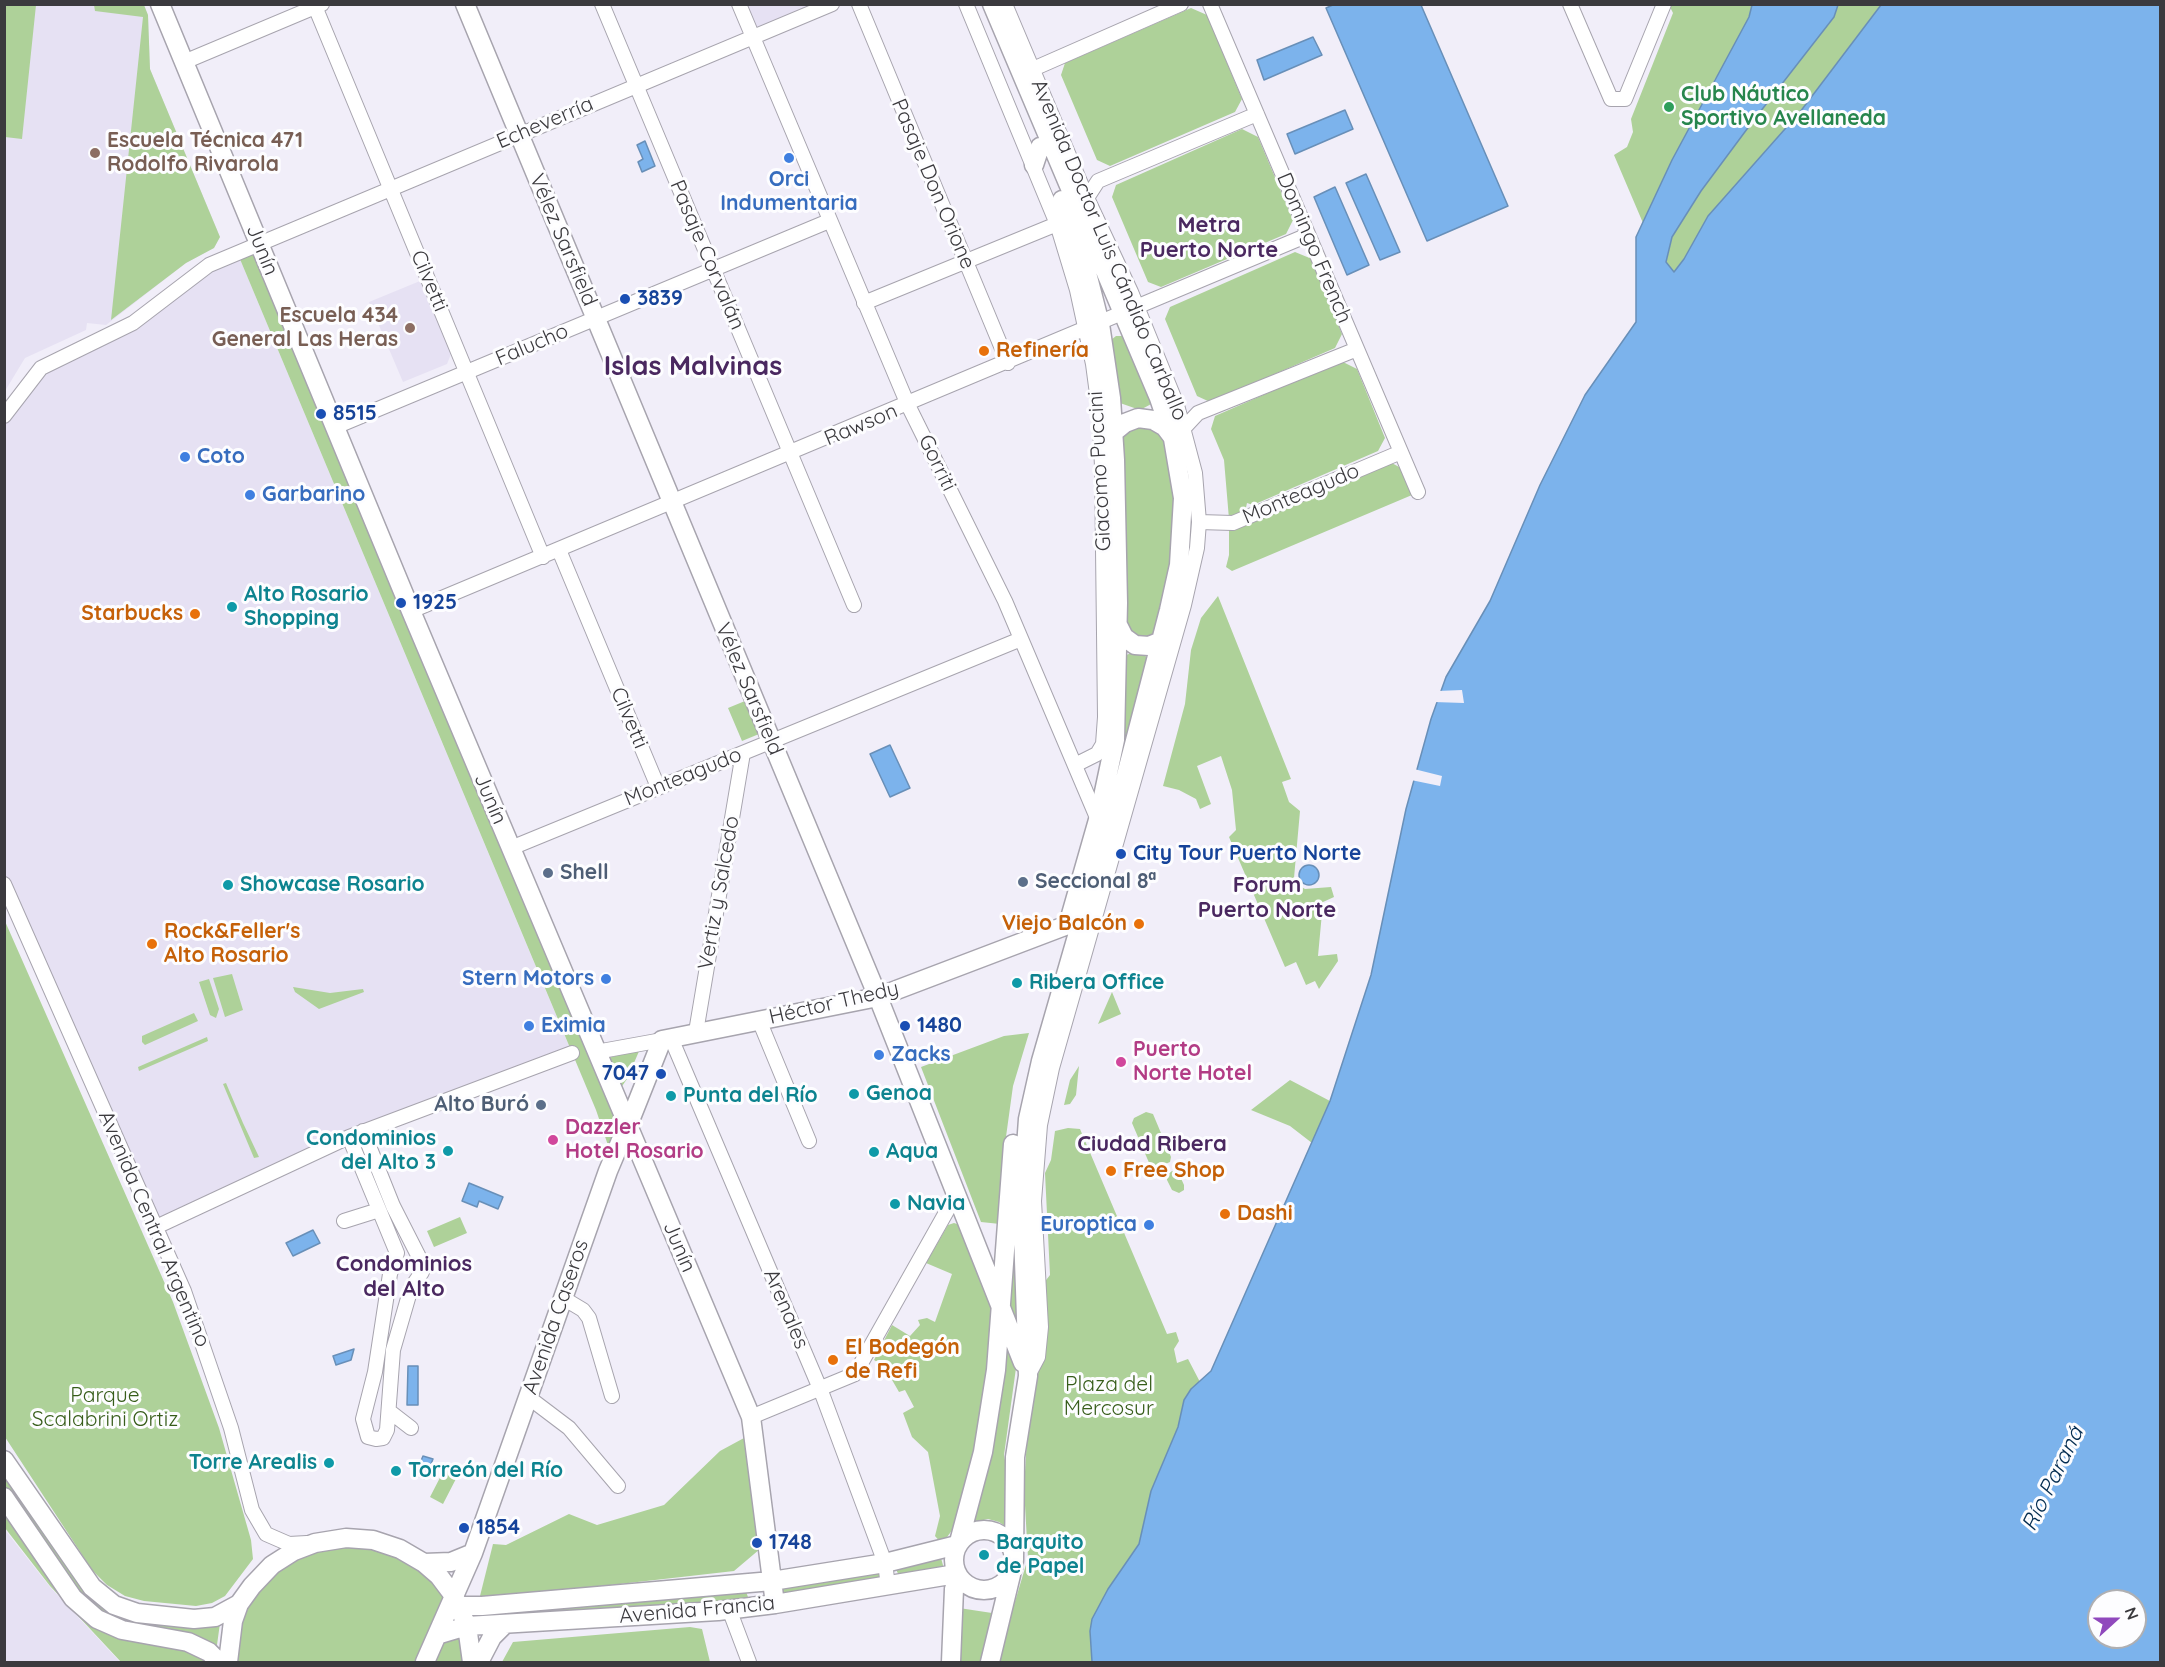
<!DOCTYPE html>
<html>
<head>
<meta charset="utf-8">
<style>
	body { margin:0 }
	#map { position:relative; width:2165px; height:1667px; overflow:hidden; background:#f1eef9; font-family:Quicksand,sans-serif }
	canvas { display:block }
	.frame { position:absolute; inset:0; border:6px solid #3b3a3e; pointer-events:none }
	.north { position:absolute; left:2087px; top:1589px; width:60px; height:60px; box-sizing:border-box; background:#fdfdff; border:2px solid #afafb2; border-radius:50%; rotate:69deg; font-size:16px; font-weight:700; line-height:24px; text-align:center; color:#3b3a3e }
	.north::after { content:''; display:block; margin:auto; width:21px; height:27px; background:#9049bd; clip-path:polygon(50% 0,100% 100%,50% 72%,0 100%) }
</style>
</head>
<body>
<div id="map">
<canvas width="2165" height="1667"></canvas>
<div class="frame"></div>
<div class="north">N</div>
</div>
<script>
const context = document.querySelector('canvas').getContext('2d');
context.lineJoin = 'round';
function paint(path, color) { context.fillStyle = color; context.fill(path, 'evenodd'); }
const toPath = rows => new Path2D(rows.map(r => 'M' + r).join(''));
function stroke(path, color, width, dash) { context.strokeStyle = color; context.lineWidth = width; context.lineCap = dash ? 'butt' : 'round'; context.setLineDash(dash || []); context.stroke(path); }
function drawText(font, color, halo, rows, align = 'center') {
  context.font = font + ' Quicksand,sans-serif'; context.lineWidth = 6; context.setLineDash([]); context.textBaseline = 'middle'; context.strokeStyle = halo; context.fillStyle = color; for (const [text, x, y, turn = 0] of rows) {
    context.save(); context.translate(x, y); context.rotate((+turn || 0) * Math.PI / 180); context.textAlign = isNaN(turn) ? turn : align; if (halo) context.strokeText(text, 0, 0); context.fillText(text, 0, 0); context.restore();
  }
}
const built = toPath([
	[5,5,144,5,148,15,150,69,220,237,214,248,186,263,106,325,87,323,86,330,25,358,5,391],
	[739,5,832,5,753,37],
	[237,252,572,1053,363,1131,156,1227,5,884,4,416,41,368,133,323],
	[420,281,451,354,447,364,403,382,369,302],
	[5,1530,50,1587,120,1662,5,1662]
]);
const green = toPath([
	[4,5,36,5,22,139,5,137],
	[94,5,144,5,148,15,150,69,220,237,214,248,186,263,111,320,143,17,95,11],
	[1669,5,1752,5,1749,17,1728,60,1715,79,1643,223,1614,155,1627,147,1633,132,1631,119,1673,13],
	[1837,5,1881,5,1800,112,1708,216,1684,259,1674,272,1666,263,1672,237,1701,191,1753,121,1834,17],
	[1191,8,1207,15,1242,99,1235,112,1110,166,1097,160,1061,75,1065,63],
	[1242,129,1258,137,1293,220,1286,234,1161,287,1148,282,1112,197,1116,185],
	[259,243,627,1126,613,1160,596,1110,237,252],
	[1295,252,1312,259,1342,334,1335,348,1210,402,1197,396,1165,319,1170,307],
	[1116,336,1125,336,1155,402,1140,410,1120,403,1111,340],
	[1341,361,1357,369,1385,438,1378,451,1253,505,1247,503,1245,512,1229,519,1224,460,1211,429,1215,416],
	[1126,427,1152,427,1166,441,1179,522,1157,634,1141,641,1125,627,1122,432],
	[1388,461,1401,468,1412,495,1232,571,1226,567,1229,555,1229,529],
	[1218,596,1291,779,1282,782,1289,802,1300,811,1294,878,1298,885,1305,889,1331,887,1334,897,1323,902,1318,956,1337,954,1338,961,1319,989,1315,981,1306,985,1296,962,1285,967,1229,837,1236,830,1232,790,1221,756,1197,766,1211,804,1200,809,1196,799,1179,790,1163,786,1185,704,1191,650,1201,618],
	[1131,653,1143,654,1150,660,1126,739,1123,741,1122,657],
	[745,701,759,734,742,741,728,708],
	[4,919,173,1302,219,1428,251,1540,253,1559,225,1596,212,1603,196,1606,144,1601,125,1596,107,1585,92,1570,5,1437],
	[232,974,243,1010,225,1017,213,978],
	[209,979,219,1009,216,1018,210,1015,199,982],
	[293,987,330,993,363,989,364,992,319,1009,295,992],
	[1112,992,1121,1014,1098,1024],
	[194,1013,198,1021,145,1045,142,1042,142,1036],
	[1029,1033,1013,1086,1005,1144,1000,1224,981,1222,921,1067,1004,1036],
	[207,1037,208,1041,139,1071,138,1067],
	[640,1049,627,1079,620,1089,608,1058],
	[1079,1066,1076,1095,1070,1104,1064,1105,1070,1080],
	[1290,1080,1330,1101,1312,1143,1290,1126,1251,1110],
	[226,1083,243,1123,259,1157,254,1158,223,1084],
	[1146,1112,1153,1114,1171,1157,1170,1162,1156,1168,1150,1165,1132,1123,1134,1118],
	[1068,1128,1080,1129,1167,1334,1176,1332,1179,1341,1174,1349,1177,1363,1188,1359,1200,1382,1191,1389,1184,1400,1178,1427,1151,1491,1139,1544,1108,1589,1090,1631,1092,1662,997,1662,1028,1558,1024,1488,1027,1438,1044,1340,1043,1284,1050,1275,1045,1173,1051,1160,1055,1131],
	[1015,1161,1018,1333,1007,1305],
	[1172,1171,1179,1174,1184,1185,1184,1190,1179,1193,1172,1190,1167,1180,1167,1175],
	[460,1217,467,1233,434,1247,427,1231],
	[954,1223,960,1225,992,1308,990,1384,958,1522,942,1544,935,1536,940,1516,928,1452,912,1437,903,1413,914,1407,905,1390,899,1392,884,1366,874,1360,892,1325,910,1336,920,1325,918,1320,927,1318,935,1322,952,1274,926,1263,948,1225],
	[1005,1343,1016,1368,1004,1455,1008,1476,1008,1528,999,1522,988,1519,970,1523],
	[744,1438,760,1549,734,1571,479,1600,493,1544,506,1545,569,1514,597,1525,664,1505,720,1451],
	[447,1464,460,1471,443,1504,430,1497],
	[4,1471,89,1593,220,1623,217,1645,214,1647,112,1619,87,1602,63,1573,5,1485],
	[4,1510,69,1602,186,1647,211,1662,121,1662,50,1586,5,1528],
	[373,1540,439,1576,472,1662,228,1662,233,1621,294,1551],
	[941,1558,944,1569,900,1575,897,1572,897,1568],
	[874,1569,881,1573,880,1578,788,1595,781,1593,781,1585],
	[745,1589,748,1597,745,1601,477,1618,475,1616,476,1614,586,1607],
	[959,1608,992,1613,982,1662,959,1662],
	[690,1627,702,1629,710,1662,502,1662,513,1642]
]);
const water = toPath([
	[1335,4,1421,5,1508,206,1427,241,1326,8,1335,4],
	[1752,5,1838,5,1834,17,1753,121,1701,191,1672,237,1666,262,1674,272,1684,259,1708,216,1800,112,1881,5,2160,5,2160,1662,1092,1662,1090,1631,1092,1619,1108,1589,1139,1544,1151,1491,1178,1427,1184,1400,1191,1389,1211,1371,1330,1101,1371,975,1406,809,1431,719,1446,677,1490,601,1540,485,1585,395,1636,322,1636,237,1672,160,1749,17,1752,5],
	[2099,1601,2135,1601,2135,1637,2099,1637,2099,1601],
	[1313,37,1322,55,1264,80,1257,60,1313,37],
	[1345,110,1353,129,1295,154,1287,134,1345,110],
	[645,141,655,166,642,172,638,162,643,159,637,145,645,141],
	[1366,174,1400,252,1380,260,1346,183,1366,174],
	[1335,187,1369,265,1347,275,1314,197,1335,187],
	[890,745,910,788,890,797,870,754,890,745],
	'1299 875a10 10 0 1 1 20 0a10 10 0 1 1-20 0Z',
	[469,1183,503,1197,498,1209,479,1201,477,1207,462,1201,469,1183],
	[313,1230,320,1243,293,1256,286,1243,313,1230],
	[354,1349,351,1360,336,1365,333,1356,354,1349],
	[408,1366,418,1366,418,1405,407,1405,408,1366],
	[423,1456,433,1459,425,1479,415,1475,423,1456]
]);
const pier = toPath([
	[1462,690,1464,703,1434,702,1438,691],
	[1414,769,1442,776,1440,786,1411,780]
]);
const minor = toPath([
	[314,4,543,557],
	[602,4,854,605],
	[739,4,908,405,1005,601,1098,820],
	[859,4,1008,363],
	[966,4,1057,224,1077,290,1093,364,1099,409,1102,466,1105,717,1103,744,1097,754,1075,765],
	[1005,4,1087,198,1131,292,1177,405,1195,473,1199,522,1197,548,1184,605,1052,1068,1040,1125,1034,1201,1041,1327,1038,1357,1029,1374],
	[1210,4,1418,492],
	[1570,4,1611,99,1625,99,1664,4],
	[184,62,322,4],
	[1033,69,1181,4],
	[1087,198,1098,181,1257,114],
	[864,303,1057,224],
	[4,416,41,368,133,323,209,265,832,4],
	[335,427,829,221],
	[1184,428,1198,413,1357,349],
	[1199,522,1233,523,1401,452],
	[559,550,658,787],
	[411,611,1308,235],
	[511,848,1021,639],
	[4,884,184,1291,231,1428,252,1510,266,1534,289,1544,307,1543],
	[759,1020,809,1141],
	[696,1032,743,753],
	[671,1038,821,1391,885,1563,888,1586],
	[596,1052,662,1040],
	[349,1137,397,1253,390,1274,375,1372,363,1419,368,1437,376,1439,383,1438,387,1430,393,1350,411,1288,422,1272,422,1263,393,1206,363,1131],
	[344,1221,379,1210],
	[156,1227,349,1137,572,1053],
	[563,1298,583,1310,589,1318,612,1396],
	[528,1397,569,1428,618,1486],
	[389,1411,411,1428],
	[751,1417,855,1374,957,1193],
	[729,1609,749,1662]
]);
const major = toPath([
	[160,4,411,611,751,1417,775,1604],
	[465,4,878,997,1023,1363],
	[992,4,1159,398,1173,439,1183,498,1179,565,1169,610,1112,829,1082,919,1041,1061,1028,1119,1022,1203,1028,1376,1015,1457,1014,1560],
	[1034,165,1040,147],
	[1062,200,1087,273,1100,324,1111,398,1115,460,1118,603,1115,740,1098,820,1068,925],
	[1114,432,1125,423,1138,418,1153,420,1165,427,1171,435],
	[1118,625,1124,637,1135,645,1149,646,1161,641],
	[631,1118,662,1040,878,997,1078,921],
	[4,1460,92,1587,114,1605,137,1613,194,1619,215,1617,239,1604],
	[4,1497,73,1598,97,1619,122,1630,188,1642,209,1652,219,1662],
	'954 1560a30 30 0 1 1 60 0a30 30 0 1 1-60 0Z',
	[959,1542,983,1452,996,1370,1013,1144],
	[424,1563,451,1562,473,1553],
	[459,1606,482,1606,772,1581,885,1563,957,1545],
	[437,1635,467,1626,718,1611,775,1604,956,1574],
	[228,1662,233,1621,239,1604,252,1586,272,1565,294,1551,315,1543,346,1538,373,1540,400,1549,424,1563,439,1576,454,1596,467,1626,472,1662],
	[425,1662,473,1553,608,1171,627,1126],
	[479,1662,492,1637,505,1624],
	[951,1662,954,1589,958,1577],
	[990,1662,1011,1575]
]);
const markers = [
	[1669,107,6,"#2e9e5b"],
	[95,153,6,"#8d6e63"],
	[789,158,6,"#3f7fe0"],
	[625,299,6,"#1a4fb4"],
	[410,328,6,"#8d6e63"],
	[984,351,6,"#e8710a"],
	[321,414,6,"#1a4fb4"],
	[185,457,6,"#3f7fe0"],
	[250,495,6,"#3f7fe0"],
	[401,603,6,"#1a4fb4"],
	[232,607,6,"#0f9aa8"],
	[195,614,6,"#e8710a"],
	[1121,854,6,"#1a4fb4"],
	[548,873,6,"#5c6f8a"],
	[1023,882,6,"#5c6f8a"],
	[228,885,6,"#0f9aa8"],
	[1139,924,6,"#e8710a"],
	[152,944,6,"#e8710a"],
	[606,979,6,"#3f7fe0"],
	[1017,983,6,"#0f9aa8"],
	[529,1026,6,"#3f7fe0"],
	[905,1026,6,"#1a4fb4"],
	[879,1055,6,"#3f7fe0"],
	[1121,1062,6,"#d1479c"],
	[661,1074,6,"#1a4fb4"],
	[854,1094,6,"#0f9aa8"],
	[671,1096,6,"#0f9aa8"],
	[541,1105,6,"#5c6f8a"],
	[553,1140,6,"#d1479c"],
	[448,1151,6,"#0f9aa8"],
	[874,1152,6,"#0f9aa8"],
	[1111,1171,6,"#e8710a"],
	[895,1204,6,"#0f9aa8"],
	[1225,1214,6,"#e8710a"],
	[1149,1225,6,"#3f7fe0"],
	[833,1360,6,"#e8710a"],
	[329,1463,6,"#0f9aa8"],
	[396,1471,6,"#0f9aa8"],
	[464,1528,6,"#1a4fb4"],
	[757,1543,6,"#1a4fb4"],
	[984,1555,6,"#0f9aa8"]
];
const leisureNames = [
	["Club Náutico",1681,95],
	["Sportivo Avellaneda",1681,119]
];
const streetNames = [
	["Echeverría",545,123,-23],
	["Pasaje Don Orione",933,184,67],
	["Vélez Sarsfield",563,240,67],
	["Domingo French",1314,248,67],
	["Junín",262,250,68],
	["Avenida Doctor Luis Cándido Carballo",1109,250,67],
	["Pasaje Corvalán",707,255,67],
	["Cilvetti",429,281,67],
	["Falucho",532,345,-23],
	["Rawson",861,425,-23],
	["Gorriti",937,463,64],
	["Giacomo Puccini",1100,471,-93],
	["Monteagudo",1301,494,-23],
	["Vélez Sarsfield",749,689,67],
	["Cilvetti",629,718,67],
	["Monteagudo",683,777,-22],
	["Junín",490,799,67],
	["Vertiz y Salcedo",719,893,-80],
	["Héctor Thedy",834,1003,-13],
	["Avenida Central Argentino",154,1229,67],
	["Junín",679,1247,67],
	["Arenales",786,1309,67],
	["Avenida Caseros",556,1317,-71],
	["Avenida Francia",697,1610,-5]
];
const educationNames = [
	["Escuela Técnica 471",107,141],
	["Rodolfo Rivarola",107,165],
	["Escuela 434",398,316,"right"],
	["General Las Heras",398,340,"right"]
];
const shopNames = [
	["Orci",789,180,"center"],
	["Indumentaria",789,204,"center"],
	["Coto",197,457],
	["Garbarino",262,495],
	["Stern Motors",594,979,"right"],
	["Eximia",541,1026],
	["Zacks",891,1055],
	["Europtica",1137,1225,"right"]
];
const transitNames = [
	["3839",637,299],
	["8515",333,414],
	["1925",413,603],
	["City Tour Puerto Norte",1133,854],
	["1480",917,1026],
	["7047",649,1074,"right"],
	["1854",476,1528],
	["1748",769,1543]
];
const foodNames = [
	["Refinería",996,351],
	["Starbucks",183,614,"right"],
	["Viejo Balcón",1127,924,"right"],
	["Rock&Feller's",164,932],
	["Alto Rosario",164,956],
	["Free Shop",1123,1171],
	["Dashi",1237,1214],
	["El Bodegón",845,1348],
	["de Refi",845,1372]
];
const cultureNames = [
	["Alto Rosario",244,595],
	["Shopping",244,619],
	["Showcase Rosario",240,885],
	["Ribera Office",1029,983],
	["Genoa",866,1094],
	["Punta del Río",683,1096],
	["Condominios",436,1139,"right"],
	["del Alto 3",436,1163,"right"],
	["Aqua",886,1152],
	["Navia",907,1204],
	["Torre Arealis",317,1463,"right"],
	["Torreón del Río",408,1471],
	["Barquito",996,1543],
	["de Papel",996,1567]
];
const serviceNames = [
	["Shell",560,873],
	["Seccional 8ª",1035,882],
	["Alto Buró",529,1105,"right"]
];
const hotelNames = [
	["Puerto",1133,1050],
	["Norte Hotel",1133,1074],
	["Dazzler",565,1128],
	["Hotel Rosario",565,1152]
];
const parkNames = [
	["Plaza del",1109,1385],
	["Mercosur",1109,1409],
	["Parque",105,1396],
	["Scalabrini Ortiz",105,1420]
];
const neighbourhoodNames = [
	["Metra",1209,225],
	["Puerto Norte",1209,250],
	["Forum",1267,885],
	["Puerto Norte",1267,910],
	["Ciudad Ribera",1152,1144],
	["Condominios",404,1264],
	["del Alto",404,1289]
];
const waterNames = [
	["Río Paraná",2053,1479,-64]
];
const districtNames = [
	["Islas Malvinas",693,367]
];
paint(built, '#e6e1f3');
paint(green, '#aed199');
paint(water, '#7cb3ec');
stroke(water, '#688fb8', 1.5);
paint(pier, '#f1eef9');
stroke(minor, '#a7a4ae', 16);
stroke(major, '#a7a4ae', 21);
stroke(minor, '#fff', 14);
stroke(major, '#fff', 18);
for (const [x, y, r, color] of markers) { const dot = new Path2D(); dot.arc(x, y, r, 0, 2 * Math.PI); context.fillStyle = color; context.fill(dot); stroke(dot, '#fdfdff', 2); }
drawText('bold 21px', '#27864d', '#fdfdff', leisureNames, 'left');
drawText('21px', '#3b3a3e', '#fdfdff', streetNames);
drawText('bold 21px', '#785e54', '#fdfdff', educationNames, 'left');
drawText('bold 21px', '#366cbe', '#fdfdff', shopNames, 'left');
drawText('bold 21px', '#164399', '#fdfdff', transitNames, 'left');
drawText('bold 21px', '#c56008', '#fdfdff', foodNames, 'left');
drawText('bold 21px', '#0d838f', '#fdfdff', cultureNames, 'left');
drawText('bold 21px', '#4e5e75', '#fdfdff', serviceNames, 'left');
drawText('bold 21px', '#b23c85', '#fdfdff', hotelNames, 'left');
drawText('21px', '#375d1a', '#fdfdff', parkNames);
drawText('bold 22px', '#4a2860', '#fdfdff', neighbourhoodNames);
drawText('italic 22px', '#032c50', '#fdfdff', waterNames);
drawText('bold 27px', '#4a2860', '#fdfdff', districtNames);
</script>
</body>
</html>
